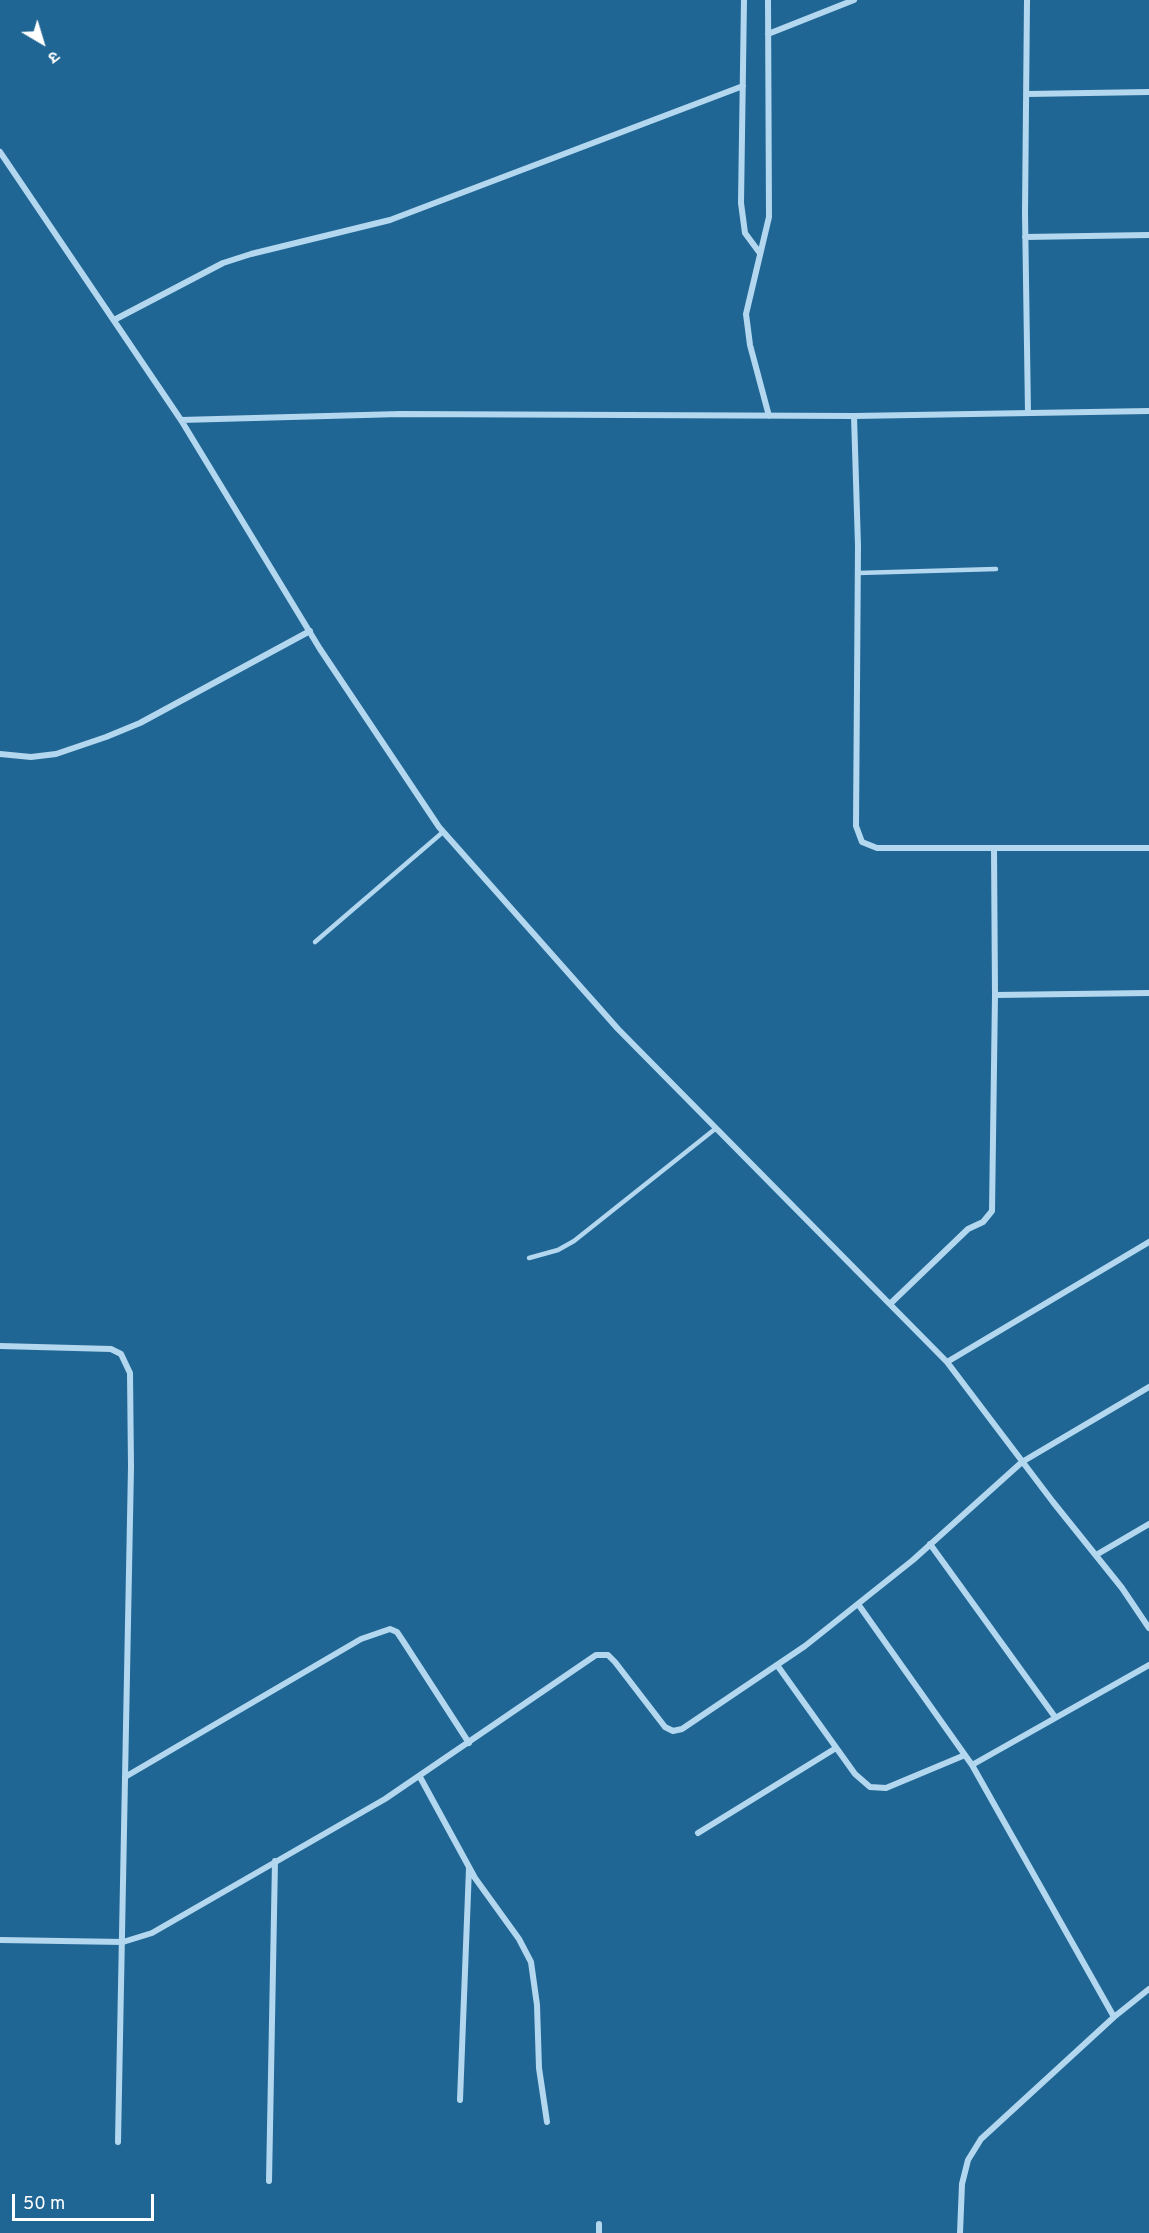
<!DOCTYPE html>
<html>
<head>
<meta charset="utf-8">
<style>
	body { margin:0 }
	#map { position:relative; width:1149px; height:2233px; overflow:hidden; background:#206694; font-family:Overpass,"Noto Sans Devanagari",sans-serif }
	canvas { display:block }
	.north { position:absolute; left:12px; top:12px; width:60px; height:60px; -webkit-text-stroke:4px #206694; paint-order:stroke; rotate:142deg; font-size:16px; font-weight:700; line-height:24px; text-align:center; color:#fff }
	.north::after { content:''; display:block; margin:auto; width:21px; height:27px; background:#fff; clip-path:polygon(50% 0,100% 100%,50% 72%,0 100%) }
	.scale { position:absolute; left:12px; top:2194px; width:142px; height:27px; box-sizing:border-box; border:3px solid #fff; border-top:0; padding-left:8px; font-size:18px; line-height:21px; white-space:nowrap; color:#fff; -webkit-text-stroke:4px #206694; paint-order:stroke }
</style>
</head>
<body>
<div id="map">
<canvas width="1149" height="2233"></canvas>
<div class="north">उ</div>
<div class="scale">50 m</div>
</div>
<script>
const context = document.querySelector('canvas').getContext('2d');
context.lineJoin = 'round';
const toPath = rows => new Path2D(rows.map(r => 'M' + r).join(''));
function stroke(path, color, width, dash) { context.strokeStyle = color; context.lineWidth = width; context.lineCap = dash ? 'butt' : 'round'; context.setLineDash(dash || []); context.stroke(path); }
const lane = toPath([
	[858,573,996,569],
	[315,942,443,832],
	[529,1258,558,1250,574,1241,715,1129]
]);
const street = toPath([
	[744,0,741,203,745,233,759,252],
	[768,0,769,217,746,314,750,345,769,416],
	[1027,0,1025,213,1028,413],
	[768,34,854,0],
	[1027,94,1149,92],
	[0,152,181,420,320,649,439,827,618,1029,947,1362,1053,1502,1122,1588,1149,1628],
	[1025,237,1149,235],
	[114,320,223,263,251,254,390,220,743,86],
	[854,416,858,546,856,826,862,842,877,848,1149,848],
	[181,420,400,414,854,416,1149,411],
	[0,754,31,757,56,754,106,737,140,723,310,631],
	[995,995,1149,993],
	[891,1303,968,1229,983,1222,992,1211,995,995,994,849],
	[0,1346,111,1349,121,1354,130,1373,131,1467,118,2142],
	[947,1362,1149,1242],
	[930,1544,1055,1717],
	[1096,1555,1149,1524],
	[858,1604,972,1765,1114,2017],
	[777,1665,855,1774,870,1787,886,1788,965,1755],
	[972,1765,1149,1665],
	[125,1777,361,1639,390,1629,397,1632,403,1641,469,1743],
	[420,1777,475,1878,519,1939,531,1962,537,2005,539,2068,547,2122],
	[698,1833,836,1748],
	[0,1940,123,1942,152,1933,385,1799,596,1655,608,1655,615,1662,665,1727,673,1731,682,1729,805,1646,913,1560,1022,1462,1149,1387],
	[460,2100,469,1868],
	[269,2181,275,1861],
	[599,2224,599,2233],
	[960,2233,962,2184,968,2160,981,2139,1114,2017,1149,1989]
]);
stroke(lane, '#b3d7ee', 4.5);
stroke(street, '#b3d7ee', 6);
</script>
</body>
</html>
